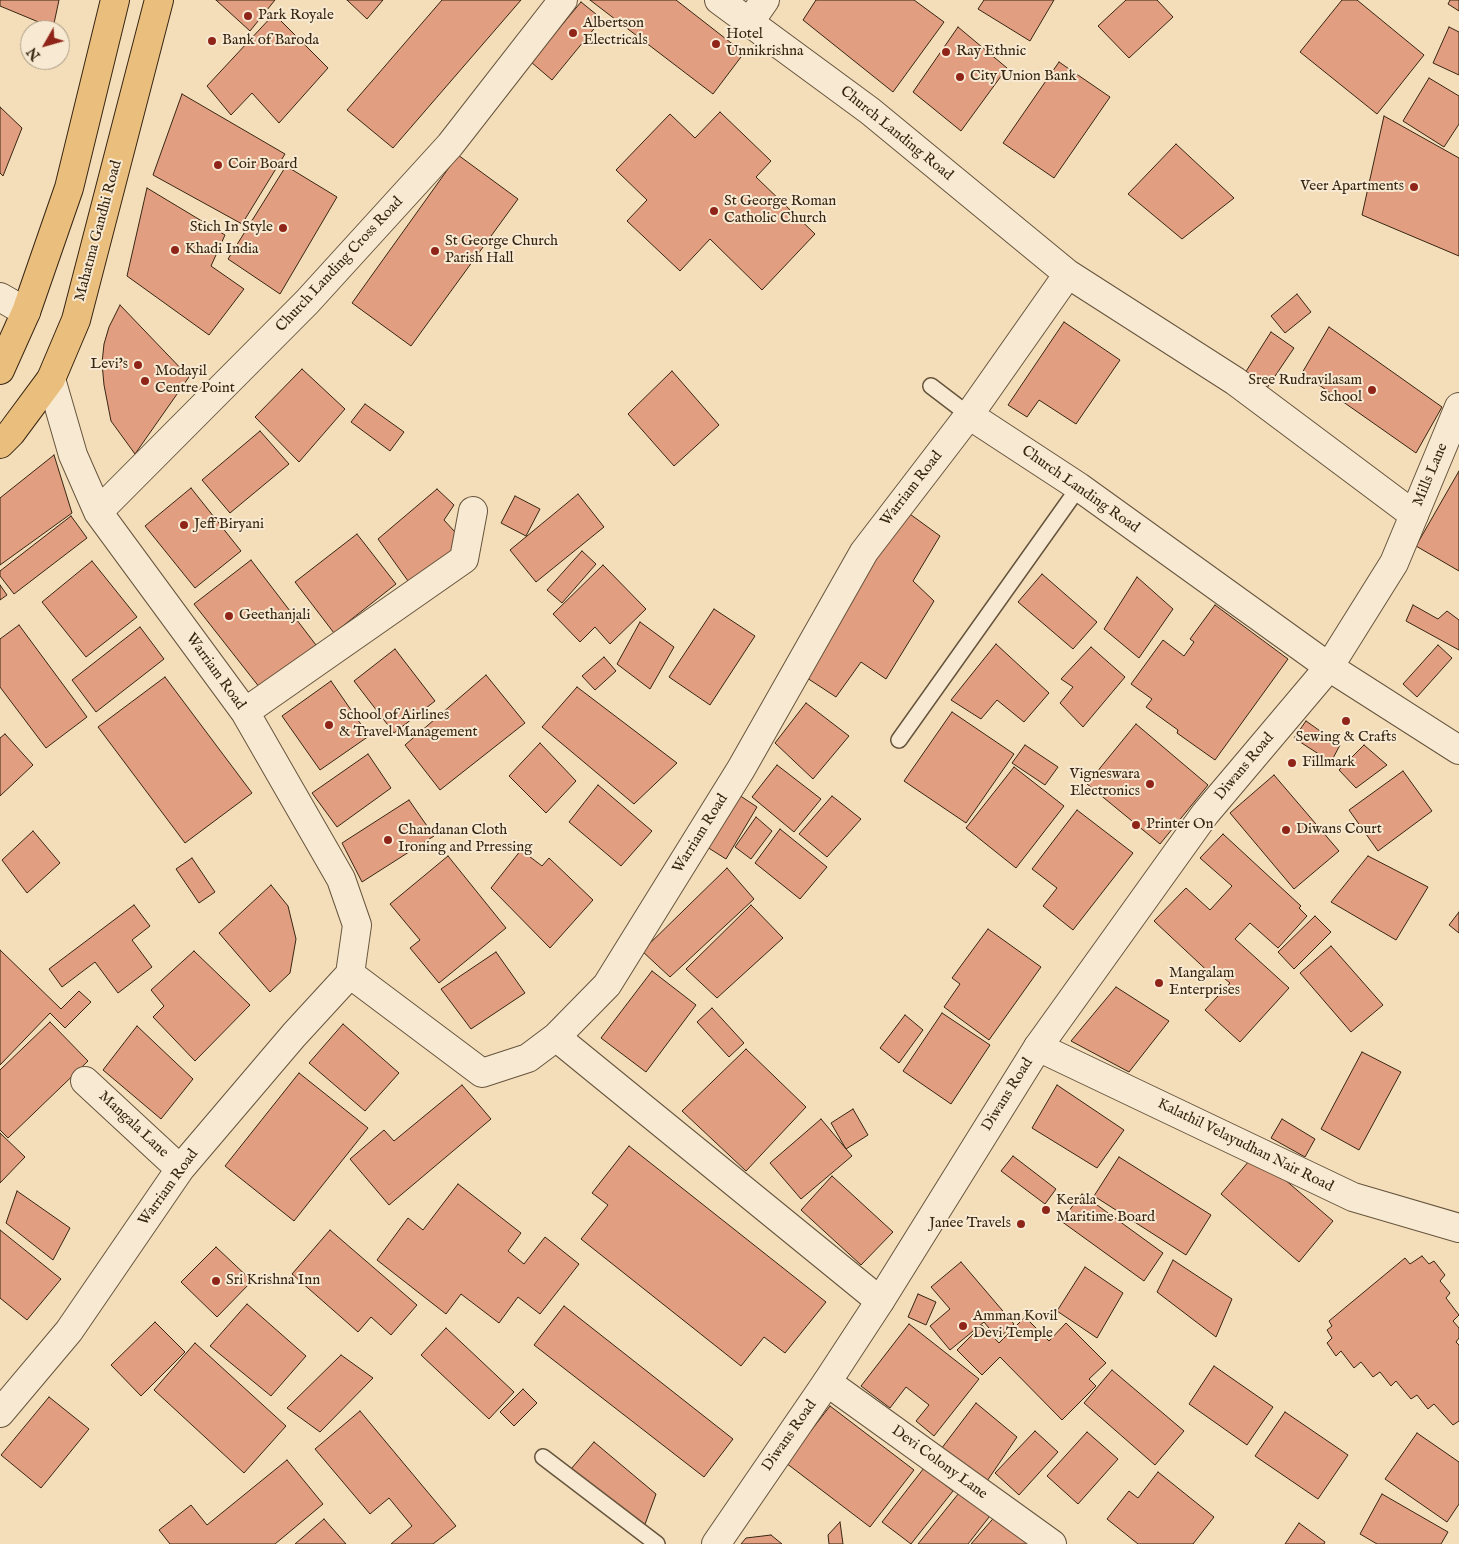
<!DOCTYPE html>
<html>
<head>
<meta charset="utf-8">
<style>
	body { margin:0 }
	#map { position:relative; width:1459px; height:1544px; overflow:hidden; background:#f4deba; font-family:"IM FELL English",serif }
	canvas { display:block }
	.north { position:absolute; left:20px; top:20px; width:50px; height:50px; box-sizing:border-box; background:#f8ead2; border:1px solid #ab9c86; border-radius:50%; rotate:232deg; font-size:14px; font-weight:700; line-height:20px; text-align:center; color:#382613 }
	.north::after { content:''; display:block; margin:auto; width:18px; height:22px; background:#8f2418; clip-path:polygon(50% 0,100% 100%,50% 72%,0 100%) }
</style>
</head>
<body>
<div id="map">
<canvas width="1459" height="1544"></canvas>
<div class="north">N</div>
</div>
<script>
const context = document.querySelector('canvas').getContext('2d');
context.lineJoin = 'round';
function paint(path, color) { context.fillStyle = color; context.fill(path, 'evenodd'); }
const toPath = rows => new Path2D(rows.map(r => 'M' + r).join(''));
function stroke(path, color, width, dash) { context.strokeStyle = color; context.lineWidth = width; context.lineCap = dash ? 'butt' : 'round'; context.setLineDash(dash || []); context.stroke(path); }
function drawText(font, color, halo, rows, align = 'center') {
  context.font = font + ' "IM FELL English",serif'; context.lineWidth = 4; context.setLineDash([]); context.textBaseline = 'middle'; context.strokeStyle = halo; context.fillStyle = color; for (const [text, x, y, turn = 0] of rows) {
    context.save(); context.translate(x, y); context.rotate((+turn || 0) * Math.PI / 180); context.textAlign = isNaN(turn) ? turn : align; if (halo) context.strokeText(text, 0, 0); context.fillText(text, 0, 0); context.restore();
  }
}
const building = toPath([
	[0,0,59,0,53,28,0,6,0,0],
	[216,0,275,0,250,31,216,0],
	[347,0,383,0,367,19,347,0],
	[442,0,521,0,393,148,347,110,442,0],
	[590,0,676,0,744,53,713,94,590,0],
	[816,0,914,0,944,22,893,92,803,20,816,0],
	[984,0,1054,0,1030,41,978,9,984,0],
	[1126,0,1157,0,1173,17,1129,58,1098,26,1126,0],
	[1342,0,1357,0,1424,55,1377,114,1300,52,1342,0],
	[1450,0,1459,0,1459,11,1448,4,1450,0],
	[581,2,602,19,552,80,531,62,581,2],
	[274,14,328,68,279,123,252,93,231,115,207,86,274,14],
	[958,27,1007,68,961,131,913,92,958,27],
	[1449,27,1459,32,1459,75,1433,63,1449,27],
	[1059,62,1110,97,1054,178,1003,143,1059,62],
	[1429,78,1459,96,1459,124,1444,147,1403,121,1429,78],
	[182,94,285,154,242,224,153,175,182,94],
	[0,107,22,128,3,176,0,173,0,107],
	[720,112,771,161,756,177,815,234,762,290,710,239,680,271,627,221,647,200,616,170,670,114,695,138,720,112],
	[1384,116,1459,158,1459,256,1362,215,1384,116],
	[1176,144,1234,198,1182,239,1128,194,1176,144],
	[458,155,518,199,411,346,352,303,458,155],
	[286,166,337,197,280,294,228,259,286,166],
	[147,188,225,235,211,266,244,289,209,335,127,276,147,188],
	[1297,294,1311,312,1285,333,1271,316,1297,294],
	[120,305,189,377,135,454,111,421,104,385,102,363,104,344,109,327,120,305],
	[1064,322,1120,360,1076,424,1039,400,1027,417,1008,405,1064,322],
	[1329,327,1442,407,1416,453,1302,373,1329,327],
	[1271,332,1294,348,1267,388,1245,373,1271,332],
	[302,369,345,409,299,462,255,417,302,369],
	[672,371,719,425,674,466,628,414,672,371],
	[365,404,404,432,390,451,351,422,365,404],
	[260,431,289,464,230,513,202,480,260,431],
	[54,455,72,513,0,565,0,498,54,455],
	[1459,471,1459,571,1416,546,1459,471],
	[191,488,241,551,195,588,145,526,191,488],
	[437,489,454,505,444,520,455,532,451,556,408,581,378,539,437,489],
	[578,494,604,527,536,582,510,550,578,494],
	[515,496,540,509,526,536,501,523,515,496],
	[903,509,940,536,913,581,934,601,886,679,861,662,836,697,804,676,903,509],
	[71,516,87,538,14,594,0,576,0,571,71,516],
	[357,534,396,584,334,633,295,582,357,534],
	[582,551,596,564,562,603,547,590,582,551],
	[251,560,316,645,260,688,194,604,251,560],
	[92,561,137,617,86,657,42,602,92,561],
	[603,565,646,609,610,644,595,627,580,642,553,614,603,565],
	[1042,574,1097,622,1073,649,1018,602,1042,574],
	[1137,577,1173,609,1139,658,1104,629,1137,577],
	[0,585,7,595,0,600,0,585],
	[1215,605,1288,659,1215,760,1177,733,1178,730,1146,707,1152,699,1131,684,1163,640,1184,656,1194,642,1190,639,1215,605],
	[1413,605,1438,619,1447,611,1459,620,1459,650,1406,621,1413,605],
	[714,609,755,636,710,705,669,677,714,609],
	[640,622,674,647,650,689,617,664,640,622],
	[19,625,87,717,46,748,0,687,0,639,19,625],
	[140,627,164,659,96,712,72,680,140,627],
	[996,644,1049,693,1024,722,997,700,981,719,951,700,996,644],
	[1438,645,1452,658,1417,697,1403,684,1438,645],
	[1091,647,1125,677,1083,727,1060,703,1073,687,1061,679,1091,647],
	[395,649,435,701,394,733,354,681,395,649],
	[604,657,616,671,595,690,582,676,604,657],
	[486,675,525,723,440,790,405,745,486,675],
	[165,677,252,793,185,843,98,727,165,677],
	[331,681,369,736,320,770,282,716,331,681],
	[577,687,677,763,634,804,542,727,577,687],
	[806,703,849,736,813,779,775,743,806,703],
	[952,712,1014,754,966,823,904,781,952,712],
	[1306,721,1340,745,1331,762,1294,738,1306,721],
	[1136,724,1208,785,1160,844,1087,784,1136,724],
	[5,734,33,765,0,796,0,738,5,734],
	[540,743,576,781,546,813,509,776,540,743],
	[1025,745,1058,767,1045,785,1012,763,1025,745],
	[1364,745,1387,765,1356,788,1339,770,1364,745],
	[368,754,391,788,337,827,312,793,368,754],
	[777,765,821,799,794,832,752,797,777,765],
	[1014,767,1064,806,1016,868,966,828,1014,767],
	[1403,771,1432,811,1378,851,1349,810,1403,771],
	[1274,775,1339,851,1294,889,1230,813,1274,775],
	[598,785,652,831,621,866,569,822,598,785],
	[739,795,757,807,726,859,707,847,739,795],
	[832,796,861,819,827,857,799,834,832,796],
	[409,800,434,836,362,882,342,843,409,800],
	[1077,810,1133,853,1073,930,1043,906,1057,888,1032,869,1077,810],
	[756,817,772,831,751,859,735,847,756,817],
	[780,829,827,867,800,899,755,863,780,829],
	[33,831,60,863,27,893,2,860,33,831],
	[1223,834,1301,906,1299,908,1307,916,1278,948,1250,923,1235,939,1289,988,1240,1042,1205,1010,1230,983,1219,974,1215,978,1154,921,1186,888,1210,910,1232,886,1200,858,1223,834],
	[521,850,542,866,549,858,593,900,550,948,491,888,521,850],
	[448,856,506,928,439,983,410,948,420,940,390,904,448,856],
	[1368,856,1428,887,1396,940,1331,902,1368,856],
	[192,858,215,892,199,903,176,869,192,858],
	[727,868,754,899,670,977,642,951,727,868],
	[271,885,288,906,296,939,290,973,270,992,219,933,271,885],
	[134,905,150,926,132,940,152,967,118,993,95,962,62,987,49,969,134,905],
	[751,905,783,938,717,998,686,969,751,905],
	[1459,912,1459,933,1449,925,1459,912],
	[1315,916,1331,932,1294,969,1278,952,1315,916],
	[988,929,1041,967,989,1040,944,1007,960,984,952,978,988,929],
	[1331,946,1383,1005,1351,1032,1300,973,1331,946],
	[0,950,61,1009,79,991,91,1002,65,1028,50,1013,0,1065,0,950],
	[194,951,250,1005,195,1061,153,1017,164,1006,151,990,194,951],
	[496,952,525,993,471,1029,441,989,496,952],
	[652,971,696,1005,646,1072,601,1038,652,971],
	[1116,987,1169,1021,1129,1072,1071,1041,1116,987],
	[712,1008,744,1043,729,1057,697,1022,712,1008],
	[942,1013,990,1045,951,1104,903,1071,942,1013],
	[905,1015,923,1030,899,1063,880,1048,905,1015],
	[50,1022,88,1061,8,1138,0,1130,0,1070,50,1022],
	[343,1024,399,1073,365,1111,309,1063,343,1024],
	[137,1026,193,1079,161,1119,103,1070,137,1026],
	[746,1049,806,1107,746,1171,682,1111,746,1049],
	[1362,1052,1401,1072,1359,1150,1321,1129,1362,1052],
	[299,1073,368,1128,294,1221,225,1166,299,1073],
	[462,1085,491,1119,389,1205,350,1159,384,1130,394,1141,462,1085],
	[1057,1085,1124,1130,1097,1168,1032,1128,1057,1085],
	[853,1109,868,1135,846,1149,831,1123,853,1109],
	[821,1119,852,1156,801,1199,770,1163,821,1119],
	[1282,1119,1315,1139,1305,1157,1271,1138,1282,1119],
	[0,1133,25,1157,0,1183,0,1133],
	[629,1146,826,1302,785,1353,764,1337,741,1366,581,1239,608,1205,592,1193,629,1146],
	[1255,1154,1333,1221,1299,1262,1221,1194,1255,1154],
	[1013,1156,1056,1189,1045,1204,1001,1171,1013,1156],
	[1119,1157,1211,1215,1186,1255,1094,1196,1119,1157],
	[832,1176,893,1232,861,1265,801,1210,832,1176],
	[458,1184,521,1233,508,1251,524,1264,545,1237,579,1264,540,1314,518,1297,499,1323,461,1294,446,1314,377,1260,408,1218,423,1230,458,1184],
	[17,1191,70,1228,53,1260,6,1223,17,1191],
	[1082,1194,1163,1253,1144,1281,1061,1221,1082,1194],
	[0,1230,61,1279,27,1320,0,1298,0,1230],
	[330,1230,417,1305,391,1335,371,1317,358,1332,292,1274,330,1230],
	[216,1247,252,1281,217,1317,181,1282,216,1247],
	[1422,1256,1429,1264,1434,1261,1445,1275,1440,1281,1450,1293,1446,1298,1459,1315,1453,1321,1459,1328,1459,1338,1456,1342,1459,1345,1459,1421,1453,1425,1434,1404,1428,1409,1417,1395,1411,1399,1396,1381,1391,1386,1380,1372,1373,1377,1361,1362,1354,1368,1341,1351,1336,1356,1327,1343,1332,1338,1327,1330,1332,1326,1329,1321,1405,1258,1410,1264,1422,1256],
	[1173,1260,1232,1299,1216,1337,1157,1292,1173,1260],
	[961,1262,1014,1324,998,1339,984,1322,950,1350,930,1326,950,1309,931,1287,961,1262],
	[1085,1267,1123,1293,1097,1338,1057,1311,1085,1267],
	[918,1294,936,1302,926,1325,908,1317,918,1294],
	[247,1304,306,1356,271,1396,210,1346,247,1304],
	[564,1306,733,1439,704,1477,534,1345,564,1306],
	[1025,1317,1049,1341,1066,1323,1106,1363,1089,1379,1096,1386,1062,1420,1000,1357,982,1375,957,1350,982,1325,999,1343,1025,1317],
	[155,1322,185,1352,141,1396,111,1365,155,1322],
	[909,1324,979,1379,934,1436,916,1421,929,1405,906,1387,890,1408,861,1386,909,1324],
	[446,1328,514,1392,489,1419,421,1355,446,1328],
	[195,1343,286,1426,244,1473,154,1390,195,1343],
	[341,1355,373,1378,320,1432,287,1408,341,1355],
	[1214,1366,1273,1407,1247,1445,1189,1404,1214,1366],
	[1112,1370,1184,1431,1155,1465,1084,1403,1112,1370],
	[523,1389,537,1403,514,1426,500,1412,523,1389],
	[49,1397,89,1429,41,1488,1,1455,49,1397],
	[976,1403,1017,1437,985,1484,938,1453,976,1403],
	[830,1406,914,1470,870,1527,786,1463,830,1406],
	[360,1411,456,1526,433,1544,391,1544,412,1526,389,1498,370,1514,315,1449,360,1411],
	[1285,1412,1348,1455,1318,1499,1255,1456,1285,1412],
	[1035,1431,1058,1452,1019,1495,995,1473,1035,1431],
	[1087,1432,1118,1459,1078,1504,1047,1476,1087,1432],
	[1417,1433,1459,1462,1459,1504,1447,1522,1385,1479,1417,1433],
	[594,1442,656,1494,644,1527,571,1469,594,1442],
	[287,1460,323,1504,275,1544,170,1544,159,1530,191,1505,207,1525,287,1460],
	[924,1468,953,1491,911,1544,882,1522,924,1468],
	[1158,1472,1214,1517,1193,1544,1138,1544,1107,1519,1129,1491,1138,1498,1158,1472],
	[963,1488,993,1512,968,1544,918,1544,963,1488],
	[1382,1494,1448,1532,1441,1544,1377,1544,1360,1534,1382,1494],
	[998,1513,1031,1544,971,1544,998,1513],
	[324,1519,346,1544,295,1544,324,1519],
	[840,1522,843,1544,829,1544,828,1535,840,1522],
	[1299,1523,1325,1542,1324,1544,1285,1544,1299,1523],
	[771,1535,782,1544,741,1544,746,1538,771,1535]
]);
const service = toPath([
	[931,386,969,415],
	[899,740,1079,487],
	[543,1457,657,1544]
]);
const minor = toPath([
	[0,297,26,312],
	[98,512,307,302,450,145,563,0],
	[1414,515,1459,407],
	[245,712,464,559,473,511],
	[350,974,482,1073,528,1058,556,1037,607,985,741,769,864,552,969,415],
	[556,1037,880,1301],
	[1038,1047,1353,1197,1459,1228],
	[85,1081,180,1169],
	[827,1382,1052,1544],
	[0,1413,69,1331,180,1169,294,1035,350,974,357,925,341,879,245,712,98,512,73,455,51,379]
]);
const tertiary = toPath([
	[749,23,765,0],
	[1068,274,969,415,1079,487,1329,667,1459,750],
	[716,1544,827,1382,880,1301,1038,1047,1205,814,1329,667,1394,563,1414,515,1235,381,1068,274,870,111,719,0]
]);
const primary = toPath([
	[0,370,26,312,69,188,115,0],
	[0,444,11,433,51,379,76,320,159,0]
]);
const markers = [
	[248,16,5,"#8f2418"],
	[573,33,5,"#8f2418"],
	[212,41,5,"#8f2418"],
	[716,44,5,"#8f2418"],
	[946,52,5,"#8f2418"],
	[960,77,5,"#8f2418"],
	[218,165,5,"#8f2418"],
	[1414,187,5,"#8f2418"],
	[714,211,5,"#8f2418"],
	[283,228,5,"#8f2418"],
	[175,250,5,"#8f2418"],
	[435,251,5,"#8f2418"],
	[138,365,5,"#8f2418"],
	[145,381,5,"#8f2418"],
	[1372,390,5,"#8f2418"],
	[184,525,5,"#8f2418"],
	[229,616,5,"#8f2418"],
	[1346,721,5,"#8f2418"],
	[329,725,5,"#8f2418"],
	[1292,763,5,"#8f2418"],
	[1150,784,5,"#8f2418"],
	[1136,825,5,"#8f2418"],
	[1286,830,5,"#8f2418"],
	[388,840,5,"#8f2418"],
	[1159,983,5,"#8f2418"],
	[1046,1210,5,"#8f2418"],
	[1021,1224,5,"#8f2418"],
	[216,1281,5,"#8f2418"],
	[963,1326,5,"#8f2418"]
];
const poiNames = [
	["Park Royale",258,16],
	["Albertson",583,24],
	["Electricals",583,41],
	["Hotel",726,35],
	["Unnikrishna",726,52],
	["Bank of Baroda",222,41],
	["Ray Ethnic",956,52],
	["City Union Bank",970,77],
	["Coir Board",228,165],
	["Veer Apartments",1404,187,"right"],
	["St George Roman",724,202],
	["Catholic Church",724,219],
	["Stich In Style",273,228,"right"],
	["St George Church",445,242],
	["Parish Hall",445,259],
	["Khadi India",185,250],
	["Levi's",128,365,"right"],
	["Modayil",155,372],
	["Centre Point",155,389],
	["Sree Rudravilasam",1362,381,"right"],
	["School",1362,398,"right"],
	["Jeff Biryani",194,525],
	["Geethanjali",239,616],
	["School of Airlines",339,716],
	["& Travel Management",339,733],
	["Sewing & Crafts",1346,738,"center"],
	["Fillmark",1302,763],
	["Vigneswara",1140,775,"right"],
	["Electronics",1140,792,"right"],
	["Printer On",1146,825],
	["Diwans Court",1296,830],
	["Chandanan Cloth",398,831],
	["Ironing and Prressing",398,848],
	["Mangalam",1169,974],
	["Enterprises",1169,991],
	["Kerala",1056,1201],
	["Maritime Board",1056,1218],
	["Janee Travels",1011,1224,"right"],
	["Sri Krishna Inn",226,1281],
	["Amman Kovil",973,1317],
	["Devi Temple",973,1334]
];
const streetNames = [
	["Church Landing Road",896,134,39],
	["Mahatma Gandhi Road",99,231,-75],
	["Church Landing Cross Road",340,265,-47],
	["Mills Lane",1431,475,-67],
	["Warriam Road",912,489,-52],
	["Church Landing Road",1080,490,35],
	["Warriam Road",215,672,54],
	["Diwans Road",1245,767,-50],
	["Warriam Road",701,834,-58],
	["Diwans Road",1008,1095,-58],
	["Mangala Lane",133,1125,43],
	["Kalathil Velayudhan Nair Road",1245,1146,26],
	["Warriam Road",169,1188,-54],
	["Diwans Road",790,1436,-55],
	["Devi Colony Lane",939,1463,36]
];
paint(building, '#e29e80');
stroke(building, '#382613', 1);
stroke(service, '#67543d', 18);
stroke(minor, '#67543d', 30);
stroke(tertiary, '#67543d', 30);
stroke(primary, '#382613', 30);
stroke(service, '#f8ead2', 15);
stroke(minor, '#f8ead2', 28);
stroke(tertiary, '#f8ead2', 28);
stroke(primary, '#eabf7d', 28);
for (const [x, y, r, color] of markers) { const dot = new Path2D(); dot.arc(x, y, r, 0, 2 * Math.PI); context.fillStyle = color; context.fill(dot); stroke(dot, '#f8ead2', 2); }
drawText('15px', '#382613', '#f8ead2', poiNames, 'left');
drawText('15px', '#382613', '#f8ead2', streetNames);
</script>
</body>
</html>
